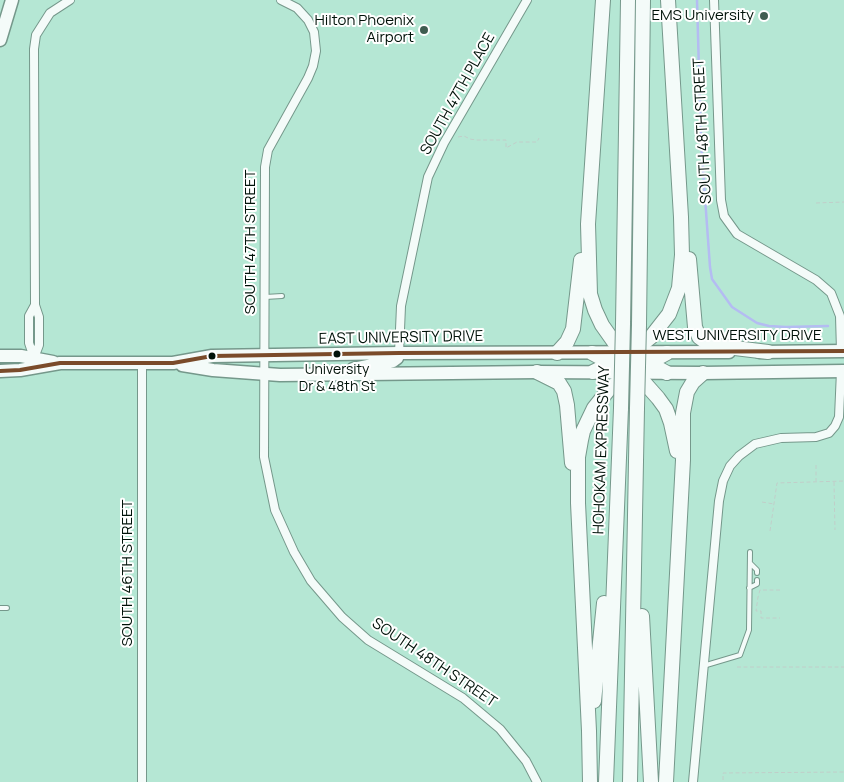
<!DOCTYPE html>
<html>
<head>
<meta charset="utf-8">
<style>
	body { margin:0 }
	canvas { display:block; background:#b5e7d4 }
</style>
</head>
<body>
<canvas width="844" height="782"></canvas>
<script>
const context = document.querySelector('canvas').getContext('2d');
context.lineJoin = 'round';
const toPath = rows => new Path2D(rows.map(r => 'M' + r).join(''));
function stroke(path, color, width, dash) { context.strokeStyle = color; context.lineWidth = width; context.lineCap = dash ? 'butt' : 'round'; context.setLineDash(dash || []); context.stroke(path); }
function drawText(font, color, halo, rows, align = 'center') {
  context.font = font + ' Manrope,sans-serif'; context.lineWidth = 4; context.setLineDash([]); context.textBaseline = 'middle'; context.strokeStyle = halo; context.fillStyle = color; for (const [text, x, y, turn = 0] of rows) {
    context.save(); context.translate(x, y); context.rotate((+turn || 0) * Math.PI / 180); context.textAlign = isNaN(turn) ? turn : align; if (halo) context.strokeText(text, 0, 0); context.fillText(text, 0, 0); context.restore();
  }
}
const stream = toPath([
	[697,0,701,142,710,267,712,279,732,307,757,323,769,326,786,327,828,326]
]);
const path = toPath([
	[458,137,464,136,470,139,476,140,506,140,506,148,517,142,537,142,539,138],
	[816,203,844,202],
	[816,465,816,481],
	[834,482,835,530],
	[762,502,774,504],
	[770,531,777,483,844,481],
	[780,590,760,590,758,597,756,611,761,611,761,618,780,618],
	[737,667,844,667],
	[723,780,723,773,844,772]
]);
const lane = toPath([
	[265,297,282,296],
	[750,563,757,570,757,573],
	[749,588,757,584,757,580],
	[0,608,7,608],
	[703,666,740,655,749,630,750,552]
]);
const street = toPath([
	[281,0,297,8,308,20,314,32,316,51,313,66,308,78,268,150,265,167,264,457,275,510,294,552,311,581,342,617,368,640,463,698,500,729,526,761,537,782],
	[714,0,721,200,724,216,737,234,816,280,831,293,840,316,841,351],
	[399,353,401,306,428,177,444,143,527,0],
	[34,358,39,345,39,317,35,305,34,49,36,35,50,13,70,0],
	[34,358,29,343,29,316,35,305],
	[142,782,142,363],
	[693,782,719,501,723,481,730,466,739,456,755,444,781,438,816,437,829,433,835,426,839,417,841,371]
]);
const primary = toPath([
	[0,40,12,0],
	[759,352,844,351],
	[0,356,21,356,53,362],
	[182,365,213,370,280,375,537,372,703,373,844,371],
	[353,369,393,361,397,358,399,353],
	[0,371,20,370,60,363,173,363,212,356,399,353,729,352]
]);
const highway = toPath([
	[603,0,588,224,590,294,595,310,602,325,614,342,623,349,667,373],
	[689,259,695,327,699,337,710,345,768,352],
	[623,324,628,0],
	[639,325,643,0],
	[557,353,567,342,573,329,581,260],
	[592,353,642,380,658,398,666,409,671,423,677,451],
	[537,372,559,383,564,391,567,405,572,463],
	[593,372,631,353,651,337,669,314,679,288,682,255,681,217,668,0],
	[642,616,651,782],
	[594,701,604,603],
	[590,782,589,731,578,503,578,457,581,440,583,431,594,408,610,388,630,373,667,353],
	[606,782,621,408],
	[630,782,637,408],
	[666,782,683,460,683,413,687,392,693,382,703,373]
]);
const highwayBridge = toPath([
	[621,408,623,324],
	[637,408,639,325]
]);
const bus1 = toPath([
	[0,371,20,370,60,363,173,363,212,356,399,353,844,351]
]);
const markers = [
	[764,16,5,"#3f5d50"],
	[424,30,5,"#3f5d50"],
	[337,354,4.5,"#001209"],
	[212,356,4.5,"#001209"]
];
const busNames = [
	["University",337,370],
	["Dr & 48th St",337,387]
];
const poiNames = [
	["EMS University",754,16],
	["Hilton Phoenix",414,21],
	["Airport",414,38]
];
const streetNames = [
	["SOUTH 47TH PLACE",458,94,-61],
	["SOUTH 48TH STREET",703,131,-93],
	["SOUTH 47TH STREET",251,242,-90],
	["WEST UNIVERSITY DRIVE",737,336],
	["EAST UNIVERSITY DRIVE",401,338,-1],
	["HOHOKAM EXPRESSWAY",602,450,-88],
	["SOUTH 46TH STREET",128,573,-90],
	["SOUTH 48TH STREET",434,663,34]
];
stroke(stream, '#b4bcf2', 2.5);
stroke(lane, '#75988b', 6);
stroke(street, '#75988b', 10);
stroke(primary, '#75988b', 15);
stroke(highway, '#75988b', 16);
stroke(path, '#c0cec9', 1, [4, 2.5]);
stroke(lane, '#f4fbf9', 4);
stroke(street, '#f4fbf9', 8);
stroke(primary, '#f4fbf9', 12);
stroke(highway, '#f4fbf9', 14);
stroke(highwayBridge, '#75988b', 16, []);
stroke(highwayBridge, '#f4fbf9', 14);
stroke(bus1, '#7a4b2a', 4);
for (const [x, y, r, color] of markers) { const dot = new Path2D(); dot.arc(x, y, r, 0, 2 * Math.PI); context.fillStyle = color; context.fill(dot); stroke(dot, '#fff', 2); }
drawText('14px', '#001209', '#fff', busNames);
drawText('15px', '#001209', '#fff', poiNames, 'right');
drawText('15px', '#001209', '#fff', streetNames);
</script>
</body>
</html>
